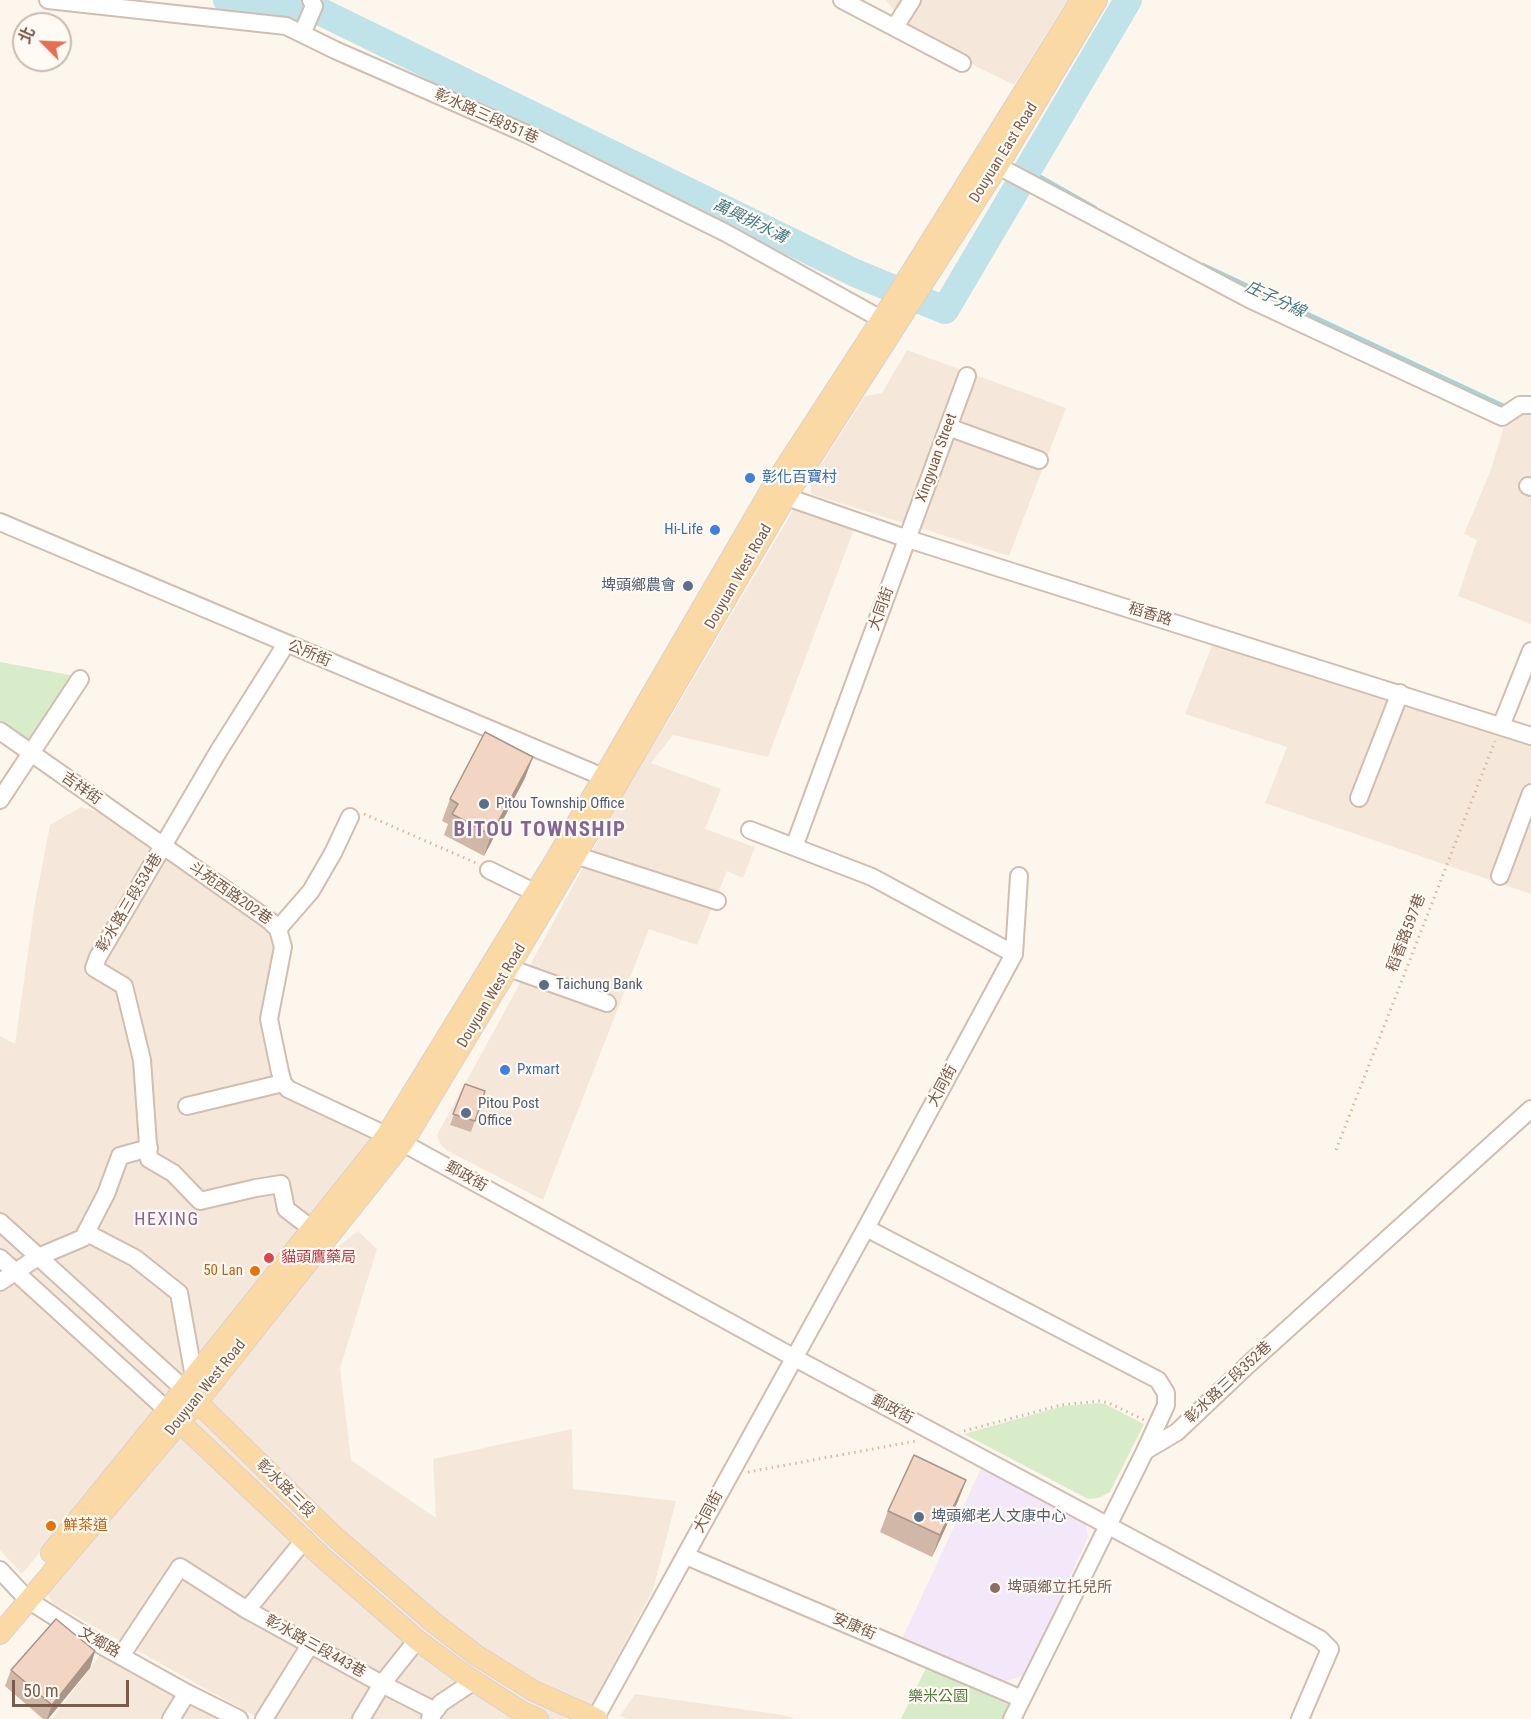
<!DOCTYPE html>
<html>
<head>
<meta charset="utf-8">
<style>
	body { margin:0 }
	#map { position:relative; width:1531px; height:1719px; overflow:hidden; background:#fdf6ec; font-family:"Roboto Condensed","Noto Sans TC",sans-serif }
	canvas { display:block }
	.north { position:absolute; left:12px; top:12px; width:60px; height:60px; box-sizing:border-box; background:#fffaf3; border:2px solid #cabbb1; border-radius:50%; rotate:294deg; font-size:16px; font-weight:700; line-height:24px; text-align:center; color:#7a5c4d }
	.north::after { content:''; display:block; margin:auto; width:21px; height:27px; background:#e76f51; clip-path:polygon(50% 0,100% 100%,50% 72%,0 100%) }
	.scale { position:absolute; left:12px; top:1680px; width:117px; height:27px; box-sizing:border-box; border:3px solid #7a5c4d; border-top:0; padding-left:8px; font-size:18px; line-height:21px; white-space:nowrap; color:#7a5c4d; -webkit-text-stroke:4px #fffaf3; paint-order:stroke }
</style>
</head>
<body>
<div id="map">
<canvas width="1531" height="1719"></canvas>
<div class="north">北</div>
<div class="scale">50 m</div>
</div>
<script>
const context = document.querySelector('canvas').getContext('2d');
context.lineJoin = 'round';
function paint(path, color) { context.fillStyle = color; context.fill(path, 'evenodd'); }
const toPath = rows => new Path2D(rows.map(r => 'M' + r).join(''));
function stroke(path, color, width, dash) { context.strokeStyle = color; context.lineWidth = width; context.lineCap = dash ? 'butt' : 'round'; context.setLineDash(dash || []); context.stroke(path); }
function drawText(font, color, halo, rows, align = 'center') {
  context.font = font + ' "Roboto Condensed","Noto Sans TC",sans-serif'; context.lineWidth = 4.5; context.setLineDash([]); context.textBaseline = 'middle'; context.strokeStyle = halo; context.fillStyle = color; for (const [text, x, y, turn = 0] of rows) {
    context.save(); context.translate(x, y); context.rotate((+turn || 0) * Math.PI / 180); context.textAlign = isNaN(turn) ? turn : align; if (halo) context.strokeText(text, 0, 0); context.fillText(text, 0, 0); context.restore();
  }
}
const residential = toPath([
	[885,0,1068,0,1014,85,922,40],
	[907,350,1066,408,1009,556,811,494,811,480,865,396,882,393],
	[1523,407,1531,409,1531,624,1458,596,1477,540,1464,534,1490,472,1504,427],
	[794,509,854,529,768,757,673,735,651,763,721,789,705,829,755,847,743,878,727,871,697,945,649,929,543,1200,448,1151,440,1144,437,1135,637,769,664,728],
	[1213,643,1221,647,1531,741,1531,894,1265,803,1287,747,1185,714],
	[81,807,99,812,278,936,265,1010,277,1091,374,1134,345,1178,22,1574,0,1550,0,1036,15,1044,35,903,50,825],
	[358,1231,377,1249,340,1368,351,1460,436,1518,433,1459,572,1429,573,1489,676,1501,653,1590,584,1719,260,1719,54,1604,46,1593,175,1444,327,1255],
	[102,1652,221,1719,52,1719],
	[635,1694,783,1715,796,1719,628,1719,620,1716]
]);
const education = toPath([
	[982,1466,1085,1518,1088,1537,1026,1675,999,1683,902,1639]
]);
const green = toPath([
	[0,662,75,676,30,743,0,722],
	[1099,1403,1107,1405,1144,1424,1110,1492,1098,1498,1088,1499,964,1434,1063,1406],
	[927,1666,1009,1705,1002,1719,901,1719]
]);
const stream = toPath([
	[1028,170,1095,208],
	[1203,265,1508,408]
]);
const river = toPath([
	[227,0,317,10,855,273,945,310,1128,0]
]);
const path = toPath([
	[364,814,476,863],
	[1336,1150,1495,741],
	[964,1431,1061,1405,1100,1401,1109,1403,1144,1420],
	[748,1472,916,1441]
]);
const minor = toPath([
	[48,0,286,26,335,50,529,135,726,233,881,319,890,326],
	[842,0,962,63],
	[895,27,912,0],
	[302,34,314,6,311,0],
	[998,166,1249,299,1502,417,1520,405,1531,405],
	[948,427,1039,460],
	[1528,486,1531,487],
	[775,493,908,539,1531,736],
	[0,522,615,782],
	[286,644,218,752,98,957,94,968,124,986,142,1060,149,1159,173,1173,200,1201,256,1188,281,1184,286,1209,312,1229],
	[1501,726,1531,651],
	[0,731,270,921,278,929,283,947,269,1019,280,1072,283,1083,288,1089,403,1143,793,1357,1320,1639,1330,1649,1300,1719],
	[1359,798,1400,693],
	[0,800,80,679],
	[750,830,794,847],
	[575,855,717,901],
	[489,870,536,893,546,901],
	[1500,876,1531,793],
	[278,929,311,891,333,853,350,817],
	[1014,954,1019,876],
	[509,968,607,1003],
	[187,1106,283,1083],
	[0,1222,184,1389],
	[866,1228,1158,1380,1166,1393,1166,1405,1145,1451],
	[87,1233,135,1258,179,1293,194,1377],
	[0,1258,167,1410],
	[0,1282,38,1257,83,1238,106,1194,120,1156,149,1148],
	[686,1556,1022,1699],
	[0,1570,28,1600,90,1639,187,1693,239,1719],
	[247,1610,382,1684,435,1711],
	[121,1656,180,1567,247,1610,305,1539],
	[430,1718,441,1703,474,1681],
	[171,1719,187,1693],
	[264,1719,310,1645],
	[361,1719,382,1684,417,1640],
	[595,1719,866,1228,1014,954,872,877,794,847,967,376],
	[1012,1719,1145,1451,1177,1432,1250,1363,1531,1109]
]);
const major = toPath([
	[189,1394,333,1535,433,1622,476,1655,534,1691,597,1719],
	[170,1413,322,1557,417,1640,463,1674,522,1712,538,1719],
	[51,1553,184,1389,386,1136,553,864,770,491,894,300,1081,0],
	[0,1634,197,1402,403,1143,548,902,786,497,998,166,1097,0]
]);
const wall = toPath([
	[525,778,484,856,444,835,448,824,442,821,450,799],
	[465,1084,485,1091,471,1132,450,1125],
	[966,1480,958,1501,932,1557,880,1532,888,1511],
	[95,1651,90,1668,48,1719,43,1719,5,1686,11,1670]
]);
const shadedWall = toPath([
	[533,757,525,778,484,856,491,835],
	[966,1480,958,1501,932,1557,940,1535],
	[95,1651,90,1668,48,1719,47,1719,52,1705]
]);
const building = toPath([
	[485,732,533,757,491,835,452,814,458,804,450,799,485,732],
	[465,1084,485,1091,475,1121,453,1114,465,1084],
	[914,1455,966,1480,940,1535,888,1511,914,1455],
	[56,1619,95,1651,52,1705,11,1670,56,1619]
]);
const markers = [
	[750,478,6,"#3f7fe0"],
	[715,530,6,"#3f7fe0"],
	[688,586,6,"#5c6f8a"],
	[484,804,6,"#5c6f8a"],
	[544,985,6,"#5c6f8a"],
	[505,1070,6,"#3f7fe0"],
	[466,1113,6,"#5c6f8a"],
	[269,1258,6,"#e0444e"],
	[255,1271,6,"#e8710a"],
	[919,1517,6,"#5c6f8a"],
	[51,1526,6,"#e8710a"],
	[995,1588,6,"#8d6e63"]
];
const streetNames = [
	["彰水路三段851巷",486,117,24],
	["Douyuan East Road",1004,153,-58],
	["Xingyuan Street",937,458,-70],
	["Douyuan West Road",739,577,-60],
	["大同街",882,609,-70],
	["稻香路",1150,615,17],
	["公所街",309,654,23],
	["吉祥街",81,789,35],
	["斗苑西路202巷",230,894,35],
	["彰水路三段534巷",130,903,-59],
	["稻香路597巷",1407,933,-69],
	["Douyuan West Road",492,996,-59],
	["大同街",943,1086,-62],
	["郵政街",466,1177,29],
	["彰水路三段352巷",1229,1383,-43],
	["Douyuan West Road",206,1388,-51],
	["郵政街",892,1410,28],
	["彰水路三段",285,1489,45],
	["大同街",709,1512,-62],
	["安康街",854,1627,23],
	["文鄉路",99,1643,30],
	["彰水路三段443巷",315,1647,29]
];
const shopNames = [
	["彰化百寶村",762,478],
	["Hi-Life",703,530,"right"],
	["Pxmart",517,1070]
];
const serviceNames = [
	["埤頭鄉農會",676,586,"right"],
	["Pitou Township Office",496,804],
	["Taichung Bank",556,985],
	["Pitou Post",478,1104],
	["Office",478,1121],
	["埤頭鄉老人文康中心",931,1517]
];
const healthNames = [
	["貓頭鷹藥局",281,1258]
];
const foodNames = [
	["50 Lan",243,1271],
	["鮮茶道",63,1526,"left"]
];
const educationNames = [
	["埤頭鄉立托兒所",1007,1588]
];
const parkNames = [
	["樂米公園",938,1697]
];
const waterNames = [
	["萬興排水溝",750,222,26],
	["庄子分線",1275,300,25]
];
const quarterNames = [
	["HEXING",167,1220]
];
const districtNames = [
	["BITOU TOWNSHIP",540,831]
];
paint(residential, '#f5e8da');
paint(education, '#f3e8fa');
paint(green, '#d8ecc9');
stroke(stream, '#a5d3da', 4.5);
stroke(river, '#bfe3e8', 28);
stroke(minor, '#d1beb0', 20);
stroke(major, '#dad1cd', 22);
stroke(path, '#d9b8a5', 3, [1.5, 4.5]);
stroke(minor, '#fff', 16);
stroke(major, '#fbd9a5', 20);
paint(wall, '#d1b7a8');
paint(shadedWall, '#aa9588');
paint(building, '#f3d5c3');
stroke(building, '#aa9588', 1.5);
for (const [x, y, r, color] of markers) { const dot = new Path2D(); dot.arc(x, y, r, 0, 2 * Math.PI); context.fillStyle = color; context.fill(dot); stroke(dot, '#fffaf3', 2); }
drawText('15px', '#7a5c4d', '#fffaf3', streetNames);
drawText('15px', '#366cbe', '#fffaf3', shopNames, 'left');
drawText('15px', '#4e5e75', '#fffaf3', serviceNames, 'left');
drawText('15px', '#be3a42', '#fffaf3', healthNames, 'left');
drawText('15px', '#c56008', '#fffaf3', foodNames, 'right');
drawText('15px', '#785e54', '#fffaf3', educationNames, 'left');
drawText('15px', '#537a41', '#fffaf3', parkNames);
drawText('italic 16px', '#437c86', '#fffaf3', waterNames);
context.letterSpacing = '1.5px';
drawText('18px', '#846695', '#fffaf3', quarterNames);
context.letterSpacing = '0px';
context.letterSpacing = '1.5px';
drawText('bold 21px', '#846695', '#fffaf3', districtNames);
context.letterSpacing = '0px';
</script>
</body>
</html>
